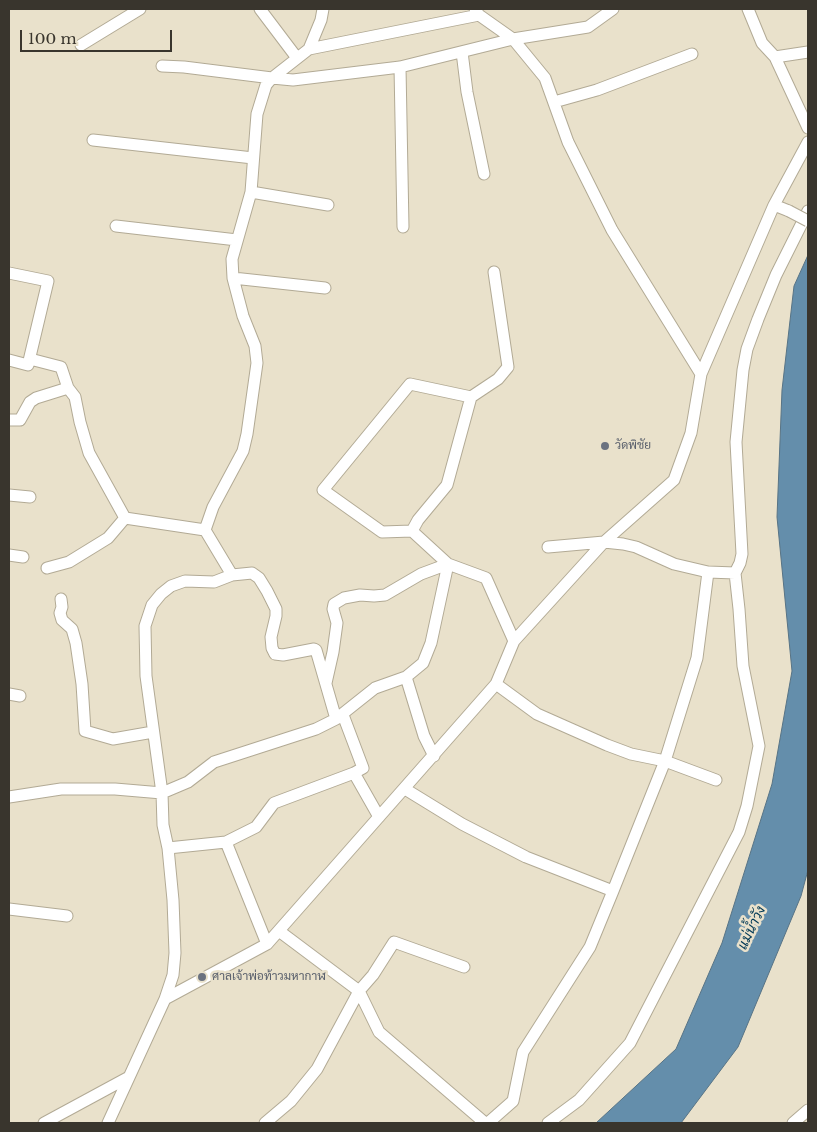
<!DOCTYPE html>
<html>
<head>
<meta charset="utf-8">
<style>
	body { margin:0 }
	#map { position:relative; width:817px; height:1132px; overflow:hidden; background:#e9e1cb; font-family:"Libre Baskerville",serif }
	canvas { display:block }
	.frame { position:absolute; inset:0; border:10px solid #39352d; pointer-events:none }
	.scale { position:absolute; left:20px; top:30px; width:152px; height:22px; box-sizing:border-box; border:2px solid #39352d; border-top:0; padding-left:6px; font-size:15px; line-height:18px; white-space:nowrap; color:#39352d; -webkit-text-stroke:4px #e9e1cb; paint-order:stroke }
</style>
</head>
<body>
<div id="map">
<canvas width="817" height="1132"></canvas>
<div class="frame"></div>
<div class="scale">100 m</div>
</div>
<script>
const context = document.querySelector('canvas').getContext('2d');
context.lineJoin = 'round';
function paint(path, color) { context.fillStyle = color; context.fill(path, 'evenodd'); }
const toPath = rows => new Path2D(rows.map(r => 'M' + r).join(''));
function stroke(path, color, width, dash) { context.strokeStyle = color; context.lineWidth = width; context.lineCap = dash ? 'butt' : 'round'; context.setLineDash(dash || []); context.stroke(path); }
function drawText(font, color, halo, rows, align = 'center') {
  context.font = font + ' "Libre Baskerville",Sarabun,serif'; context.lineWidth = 5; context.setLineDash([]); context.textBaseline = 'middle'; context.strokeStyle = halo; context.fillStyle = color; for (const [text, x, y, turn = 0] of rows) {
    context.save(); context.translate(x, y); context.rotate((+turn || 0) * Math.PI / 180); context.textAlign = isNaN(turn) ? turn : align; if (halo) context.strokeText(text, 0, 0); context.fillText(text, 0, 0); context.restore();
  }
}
const water = toPath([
	[808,255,808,870,801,896,738,1047,681,1123,596,1123,676,1049,722,943,772,784,792,671,777,517,782,390,794,286,808,255]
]);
const minor = toPath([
	[260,9,297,58],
	[475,9,479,15,513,39,545,78,568,142,612,230,701,374],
	[748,9,762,43,775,57,808,128],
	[81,45,140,9],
	[309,49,479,15],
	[462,52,467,92,484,174],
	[775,57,808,52],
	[162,66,184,67,272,78,309,49,321,20,323,9],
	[400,67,403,227],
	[554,102,597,90,692,54],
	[93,140,253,158],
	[251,192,328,205],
	[774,205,808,142],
	[116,226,237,240],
	[9,273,48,281,28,365,9,360],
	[233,278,325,288],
	[30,359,61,367,68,388,75,397,80,422,89,453,125,518,205,530],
	[471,397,498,379,508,367,494,272],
	[9,420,20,420,30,402,36,398,68,388],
	[9,495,30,497],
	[412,531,418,520,447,485,471,397,410,384,323,490,382,532,412,531,448,564,486,578,514,641],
	[9,555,23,557],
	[47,568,69,562,108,538,125,518],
	[708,572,735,573],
	[232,575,252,573,259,578,267,591,276,609,276,616,271,637,272,648,275,654,283,655,314,649,316,650,336,719],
	[61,599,62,607,60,613,62,620,72,629,76,643,82,684,85,731,113,739,153,732],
	[406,677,424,736,434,756],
	[326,683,333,652,337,623,333,609,334,604,344,598,360,595,374,596,385,595,421,574,448,564],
	[496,684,537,714,607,745,631,754,665,761,716,780],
	[9,694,20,696],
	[343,715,363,768,354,773],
	[405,789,462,824,526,857,613,891],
	[9,797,61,789,115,789,162,793,188,782,214,762,316,729,336,719,375,688,406,677,423,663,431,643,448,564],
	[168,848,226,842],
	[9,909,67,916],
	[279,931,359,991,379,1032,485,1123],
	[267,944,226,842,256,827,274,803,354,773,379,817],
	[165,999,173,975,175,953,173,900,168,848,163,825,162,793,146,676,145,626,152,605,161,594,171,586,185,581,214,582,232,575,205,530,213,507,243,451,247,434,257,363,255,346,243,316,233,278,232,259,251,192,257,114,266,85,272,78,293,80,400,67,513,39,588,27,613,9],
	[44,1123,129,1077],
	[108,1123,165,999,267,944,496,684,514,641,604,542,674,480,691,433,701,374,774,205,789,211],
	[265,1123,291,1101,317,1069,359,991,373,975,394,942,464,967],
	[488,1123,513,1101,523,1052,590,947,613,891,665,761,697,658,708,572,674,564,636,547,623,544,604,542,548,547],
	[548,1123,579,1100,630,1043,739,832,747,806,759,746,743,666,739,609,735,573,740,563,742,554,736,442,743,370,747,349,758,319,776,275,808,211],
	[793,1123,808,1110]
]);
const minorBridge = toPath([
	[789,211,808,221]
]);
const markers = [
	[605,446,5,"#6b7280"],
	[202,977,5,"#6b7280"]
];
const worshipNames = [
	["วัดพิชัย",615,446],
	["ศาลเจ้าพ่อท้าวมหากาฬ",212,977]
];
const waterNames = [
	["แม่น้ำวัง",752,928,-64]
];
paint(water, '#648eab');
stroke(water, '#577385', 1);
stroke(minor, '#b2aa95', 13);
stroke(minor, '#fff', 11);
stroke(minorBridge, '#b2aa95', 13, []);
stroke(minorBridge, '#fff', 11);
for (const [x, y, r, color] of markers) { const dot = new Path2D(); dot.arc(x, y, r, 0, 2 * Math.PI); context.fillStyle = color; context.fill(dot); stroke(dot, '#e9e1cb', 2); }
drawText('12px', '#5b616d', '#e9e1cb', worshipNames, 'left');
drawText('italic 14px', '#003956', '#e9e1cb', waterNames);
</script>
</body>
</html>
